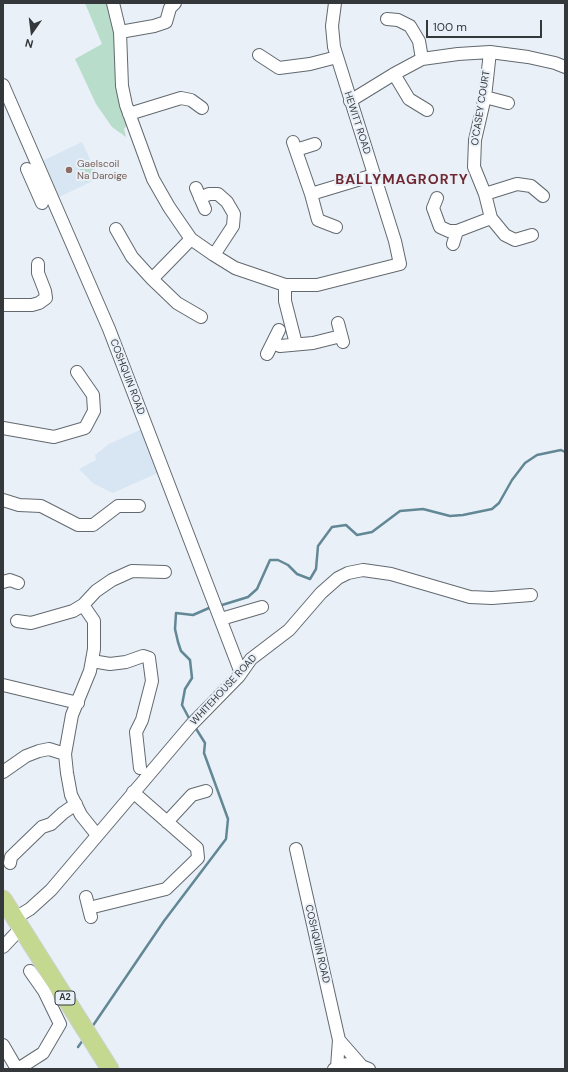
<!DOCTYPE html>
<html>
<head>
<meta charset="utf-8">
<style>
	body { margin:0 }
	#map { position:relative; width:568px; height:1072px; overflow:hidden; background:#e9f0f8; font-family:"DM Sans",sans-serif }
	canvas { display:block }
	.frame { position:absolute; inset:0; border:4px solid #35383b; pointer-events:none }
	.north { position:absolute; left:12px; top:12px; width:40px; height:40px; -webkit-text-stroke:3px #e9f0f8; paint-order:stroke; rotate:194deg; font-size:11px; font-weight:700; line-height:16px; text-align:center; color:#35383b }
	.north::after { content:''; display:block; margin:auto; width:14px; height:18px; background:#35383b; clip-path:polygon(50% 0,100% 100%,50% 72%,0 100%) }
	.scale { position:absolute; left:426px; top:20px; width:116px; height:18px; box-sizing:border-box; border:2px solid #35383b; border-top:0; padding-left:5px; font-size:12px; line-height:14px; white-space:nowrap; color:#35383b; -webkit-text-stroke:3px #e9f0f8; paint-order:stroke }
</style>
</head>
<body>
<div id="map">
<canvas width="568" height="1072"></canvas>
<div class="frame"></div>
<div class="north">N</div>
<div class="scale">100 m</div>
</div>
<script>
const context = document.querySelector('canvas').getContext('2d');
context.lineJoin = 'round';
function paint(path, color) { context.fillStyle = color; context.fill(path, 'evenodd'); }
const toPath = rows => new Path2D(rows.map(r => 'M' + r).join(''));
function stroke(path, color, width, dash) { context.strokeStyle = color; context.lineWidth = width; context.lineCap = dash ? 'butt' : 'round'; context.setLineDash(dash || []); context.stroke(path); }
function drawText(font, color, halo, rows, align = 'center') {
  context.font = font + ' "DM Sans",sans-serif'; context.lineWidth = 4; context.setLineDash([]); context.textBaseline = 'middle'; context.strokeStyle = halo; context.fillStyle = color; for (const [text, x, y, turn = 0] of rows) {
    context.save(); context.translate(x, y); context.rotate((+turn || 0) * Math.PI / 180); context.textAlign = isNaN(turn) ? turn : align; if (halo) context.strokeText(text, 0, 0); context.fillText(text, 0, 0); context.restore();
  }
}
const built = toPath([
	[82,142,99,178,57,198,40,162],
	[142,429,160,472,113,493,94,484,79,469,96,460,95,455,109,444]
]);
const green = toPath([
	[85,3,108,3,112,16,127,125,124,129,126,137,112,127,96,104,75,59,102,44],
	[90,165,96,177,86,182,80,169]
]);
const stream = toPath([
	[222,605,248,597,257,589,270,560,278,560,288,565,297,574,310,579,316,569,318,546,332,527,346,525,357,535,372,532,400,511,423,509,450,516,463,515,492,509,499,503,512,480,525,463,537,455,561,450,565,452],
	[190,720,182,705,185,689,192,678,190,660,181,651,178,642,175,629,176,613,193,615,209,608],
	[92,1027,164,921,226,839,228,819,204,753,205,743,195,727],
	[78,1047,83,1040]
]);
const minor = toPath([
	[113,3,120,32,122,86,126,105,153,179,169,207,191,239,214,255,235,268,285,285,317,285,400,264,395,241,334,47,332,26,335,3],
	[387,19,398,20,410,26,419,41,422,59],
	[120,32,154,26,166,22,170,8,175,3],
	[490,52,485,97,475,140,474,167,485,194,491,218,505,235,515,240,532,235],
	[259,55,279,68,310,64,337,57],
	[394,74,409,99,427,110],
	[3,85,109,329,241,673],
	[485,97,508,103],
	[350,101,394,74,422,59,458,54,490,52,528,57,555,63,565,67],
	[129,114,181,98,191,100,202,108],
	[293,142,311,194,374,175],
	[296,150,315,144],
	[27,169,42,203],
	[196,188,205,209],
	[311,194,318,220,336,227],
	[485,194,517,184,531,186,543,196],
	[200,198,209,194,218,194,227,202,234,214,233,226,214,255],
	[437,198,433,208,440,227,449,231,457,231,491,218],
	[116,229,132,257,152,279,191,239],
	[453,244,457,231],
	[152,279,177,303,201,317],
	[285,285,285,301,296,344],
	[3,305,32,305,39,303,46,298,45,291,38,273,38,264],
	[338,323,343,342],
	[273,343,280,346,313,343,341,336],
	[267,354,279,330],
	[3,428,54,437,85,428,94,411,93,395,77,372],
	[3,500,19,505,41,506,78,525,93,525,118,506,139,506],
	[3,582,10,580,18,583],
	[83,605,94,621,94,649,90,671,72,715,65,754,67,773,71,795,81,815,97,835],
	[221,619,262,607],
	[17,621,31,623,73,611,83,605,96,591,112,580,132,571,165,572],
	[92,661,110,664,126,662,143,656,149,658,152,681,142,720,136,732,140,768],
	[3,685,78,703],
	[3,772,26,756,39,751,49,749,65,754],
	[167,822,192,795,206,791],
	[296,849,339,1040,337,1067],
	[10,863,11,857,42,827,51,824,63,813,76,804],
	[86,897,91,917],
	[89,908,166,889,198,858,197,848,133,792],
	[15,918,30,909,51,890,191,725,239,676,251,659,289,630,321,593,338,578,348,573,363,570,391,574,470,597,492,598,531,595],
	[3,947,21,928],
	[339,1040,360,1064],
	[3,1045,17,1069],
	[18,1069,43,1053,60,1024,44,991,30,971],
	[334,1069,342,1065,354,1063,369,1069]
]);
const highway = toPath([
	[3,899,110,1069]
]);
const markers = [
	[69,170,4,"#8d6e63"]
];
const shields = [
	[65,998,20]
];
const shieldNames = [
	["A2",65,998]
];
const streetNames = [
	["O'CASEY COURT",481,108,-81],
	["HEWITT ROAD",357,123,72],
	["COSHQUIN ROAD",127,377,69],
	["WHITEHOUSE ROAD",224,690,-47],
	["COSHQUIN ROAD",317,944,77]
];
const educationNames = [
	["Gaelscoil",77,164],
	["Na Daroige",77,176]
];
const districtNames = [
	["BALLYMAGRORTY",402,180]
];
paint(built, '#d8e5f2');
paint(green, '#b8ddcb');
stroke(stream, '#628795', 2.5);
stroke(minor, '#62696f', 14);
stroke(highway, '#cfcfd0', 19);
stroke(minor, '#fff', 12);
stroke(highway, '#c4d98f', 17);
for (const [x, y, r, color] of markers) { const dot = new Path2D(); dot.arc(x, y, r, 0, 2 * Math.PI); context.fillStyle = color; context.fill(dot); stroke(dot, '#e9f0f8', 1.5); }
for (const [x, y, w] of shields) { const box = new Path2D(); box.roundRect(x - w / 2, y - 7, w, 14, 3); context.fillStyle = '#e9f0f8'; context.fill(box); stroke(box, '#35383b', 1); }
drawText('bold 9px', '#35383b', null, shieldNames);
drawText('10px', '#35383b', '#e9f0f8', streetNames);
drawText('10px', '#785e54', '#e9f0f8', educationNames, 'left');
context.letterSpacing = '1px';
drawText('bold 14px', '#702932', '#e9f0f8', districtNames);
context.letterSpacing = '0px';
</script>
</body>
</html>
